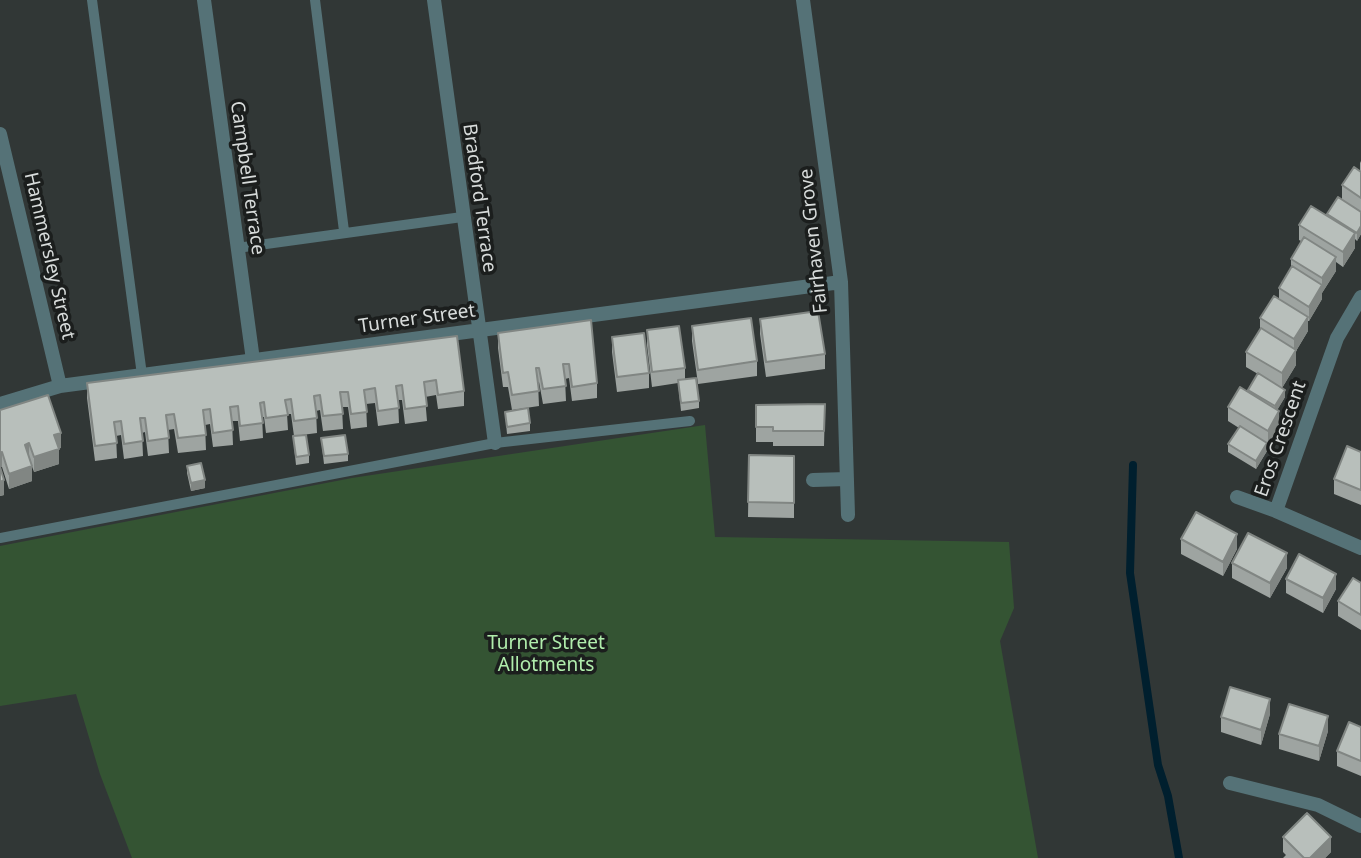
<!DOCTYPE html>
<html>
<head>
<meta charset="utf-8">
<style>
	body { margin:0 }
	canvas { display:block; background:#313736 }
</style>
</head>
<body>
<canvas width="1361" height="858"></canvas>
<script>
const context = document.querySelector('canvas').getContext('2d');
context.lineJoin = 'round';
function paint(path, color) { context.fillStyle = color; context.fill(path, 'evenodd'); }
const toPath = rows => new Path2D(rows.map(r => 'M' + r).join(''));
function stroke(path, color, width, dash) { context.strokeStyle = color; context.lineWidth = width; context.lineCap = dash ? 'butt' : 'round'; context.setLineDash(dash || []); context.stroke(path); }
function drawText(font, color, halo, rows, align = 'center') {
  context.font = font + ' "Noto Sans",sans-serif'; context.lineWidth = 7; context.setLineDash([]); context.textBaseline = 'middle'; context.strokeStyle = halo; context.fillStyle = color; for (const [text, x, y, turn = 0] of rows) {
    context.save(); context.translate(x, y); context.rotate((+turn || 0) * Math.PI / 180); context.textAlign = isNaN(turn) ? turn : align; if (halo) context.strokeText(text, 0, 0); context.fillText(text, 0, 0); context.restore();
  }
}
const green = toPath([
	[705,425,715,537,1009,542,1014,608,1000,641,1038,858,132,858,100,774,76,694,0,706,0,546,352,478]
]);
const stream = toPath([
	[1133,465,1130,573,1158,765,1168,796,1179,858]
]);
const lane = toPath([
	[92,0,142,375],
	[315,0,344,231],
	[237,248,462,217],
	[0,538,495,443,690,421]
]);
const street = toPath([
	[204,0,253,360],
	[434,0,495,443],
	[803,0,841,282,848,515],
	[0,134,60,386],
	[1361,297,1337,338,1276,511,1361,548],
	[0,404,60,386,841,282],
	[813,480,847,479],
	[1237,497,1276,511],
	[1230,783,1318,805,1361,826]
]);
const wall = toPath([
	[1361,161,1361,234,1357,241,1355,239,1355,248,1343,267,1336,262,1336,271,1322,293,1322,299,1309,321,1308,321,1308,331,1296,351,1296,365,1282,388,1285,397,1277,410,1279,426,1267,445,1267,451,1256,469,1228,452,1228,444,1239,428,1228,421,1228,407,1248,392,1248,390,1258,374,1246,367,1246,352,1260,330,1260,318,1279,299,1279,288,1291,269,1291,259,1301,241,1299,240,1299,225,1327,216,1327,214,1342,199,1342,185,1360,171,1360,163],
	[760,319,825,354,825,369,766,377,760,334],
	[591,320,597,383,597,398,572,401,569,378,565,379,566,401,543,404,539,382,538,383,539,406,512,410,508,387,503,387,498,348,498,333],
	[692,326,757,361,757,376,698,384,692,341],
	[647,330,685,368,685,379,699,401,699,408,681,411,678,383,652,387,647,345],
	[457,336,464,391,464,406,438,409,436,395,425,397,427,421,405,424,402,400,398,400,399,423,378,426,375,403,366,404,367,427,351,429,348,407,342,407,343,429,323,431,320,410,316,411,317,433,294,436,291,414,287,414,288,430,266,433,264,417,262,417,263,438,240,441,238,421,232,421,233,445,213,447,210,424,205,425,206,450,178,453,174,429,168,430,169,453,148,456,145,432,142,433,143,456,124,459,121,435,116,436,117,458,95,461,87,398,87,383],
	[612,337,649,373,649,388,617,392,612,352],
	[825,404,824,446,773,446,773,442,756,442,756,405],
	[0,410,61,448,59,448,59,464,34,472,29,458,32,481,9,489,2,467,0,467,4,495,0,496],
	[505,412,530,423,530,431,507,434],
	[293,436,309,455,309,463,296,465],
	[321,438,348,454,348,461,324,464],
	[1361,452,1361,505,1334,494,1334,479],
	[749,455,794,456,794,518,748,517],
	[187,466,205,488,191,491,187,473],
	[1181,539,1237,549,1223,576,1181,554],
	[1232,563,1287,568,1270,598,1232,578],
	[1286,579,1336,589,1323,613,1286,593],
	[1361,583,1361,630,1338,616,1338,601],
	[1270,714,1261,745,1221,732,1221,717],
	[1361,727,1361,776,1337,766,1337,751],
	[1328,731,1319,761,1279,749,1279,734],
	[1283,837,1331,852,1325,858,1283,858,1286,855,1283,852]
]);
const shadedWall = toPath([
	[1361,226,1361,234,1357,241,1357,233],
	[1355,233,1355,248,1343,267,1343,252],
	[1336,257,1336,271,1322,293,1322,278],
	[1322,285,1322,299,1309,321,1309,307],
	[1308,317,1308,331,1296,351,1296,365,1282,388,1282,373,1294,354,1294,339],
	[1285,390,1285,397,1275,414,1275,406],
	[1279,411,1279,426,1268,445,1268,431],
	[61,433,61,448,54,450,54,435],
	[29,443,29,458,25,445],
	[1267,443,1267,451,1256,469,1256,461],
	[59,449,59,464,34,472,34,457],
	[2,452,2,467,0,467,0,453],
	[32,466,32,481,9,489,9,474],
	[4,480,4,495,0,496,0,482],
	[205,480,205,488,191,491,191,483],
	[1237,534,1237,549,1223,576,1223,562],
	[1287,553,1287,568,1270,598,1270,583],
	[1336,574,1336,589,1323,613,1323,598],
	[1270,699,1270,714,1261,745,1261,730],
	[1328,716,1328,731,1319,761,1319,746],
	[1331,837,1331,852,1325,858,1310,858]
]);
const building = toPath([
	[1354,167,1361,172,1361,198,1342,185,1354,167],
	[1338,197,1361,212,1361,226,1357,233,1327,214,1338,197],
	[1311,206,1355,233,1343,252,1299,225,1311,206],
	[1304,237,1336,257,1322,278,1291,259,1304,237],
	[1292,266,1322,285,1309,307,1279,288,1292,266],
	[1274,296,1308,317,1294,339,1260,318,1274,296],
	[818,311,825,354,766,362,760,319,818,311],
	[751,318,757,361,698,370,692,326,751,318],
	[591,320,597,383,572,387,569,364,563,364,566,386,543,389,539,368,536,368,539,391,512,395,508,372,503,373,498,333,591,320],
	[679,326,685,368,652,372,647,330,679,326],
	[1261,328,1296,350,1282,373,1246,352,1261,328],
	[644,333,649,373,617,377,612,337,644,333],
	[457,336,464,391,438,395,436,380,424,382,427,406,405,409,402,385,396,386,399,408,378,411,375,388,364,390,367,412,351,414,348,392,340,392,343,414,323,416,320,395,314,396,317,418,294,421,291,399,285,400,288,415,266,418,264,402,260,403,263,423,240,426,238,406,230,407,233,430,213,433,210,409,203,410,206,435,178,438,174,414,166,415,169,438,148,441,145,418,140,418,143,441,124,444,121,421,114,422,117,443,95,446,87,383,457,336],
	[1258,373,1285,390,1275,406,1248,390,1258,373],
	[696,378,699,401,681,403,678,380,696,378],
	[1240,387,1279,411,1268,431,1228,407,1240,387],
	[48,395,61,433,54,435,59,449,34,457,29,443,25,445,32,466,9,474,2,452,0,453,0,410,48,395],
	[825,404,824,431,773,431,773,427,756,427,756,405,825,404],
	[528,408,530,423,507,427,505,412,528,408],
	[1240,426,1267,443,1256,461,1228,444,1240,426],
	[306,435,309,455,296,457,293,436,306,435],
	[345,435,348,454,324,456,321,438,345,435],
	[1347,446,1361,452,1361,490,1334,479,1347,446],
	[749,455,794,456,794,503,748,502,749,455],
	[201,463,205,480,191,483,187,466,201,463],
	[0,467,4,480,0,482,0,467],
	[1196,512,1237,534,1223,562,1181,539,1196,512],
	[1248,533,1287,553,1270,583,1232,563,1248,533],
	[1299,554,1336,574,1323,598,1286,579,1299,554],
	[1353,578,1361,583,1361,615,1338,601,1353,578],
	[1230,687,1270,699,1261,730,1221,717,1230,687],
	[1289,704,1328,716,1319,746,1279,734,1289,704],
	[1349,722,1361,727,1361,761,1337,751,1349,722],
	[1307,813,1331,837,1310,858,1304,858,1283,837,1307,813]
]);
const streetNames = [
	["Campbell Terrace",247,178,82],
	["Bradford Terrace",479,198,82],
	["Fairhaven Grove",814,241,-96],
	["Hammersley Street",49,256,77],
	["Turner Street",417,319,-8],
	["Eros Crescent",1281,439,-71]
];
const parkNames = [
	["Turner Street",546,644],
	["Allotments",546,666]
];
paint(green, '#345433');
stroke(stream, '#001f2e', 8);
stroke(lane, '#557277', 10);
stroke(street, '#557277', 14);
paint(wall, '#9ea4a1');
paint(shadedWall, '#818683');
paint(building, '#b8bfbb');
stroke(building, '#818683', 2);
drawText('19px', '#d7dbda', '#1b1e1d', streetNames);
drawText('19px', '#b0edac', '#1b1e1d', parkNames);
</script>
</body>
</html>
